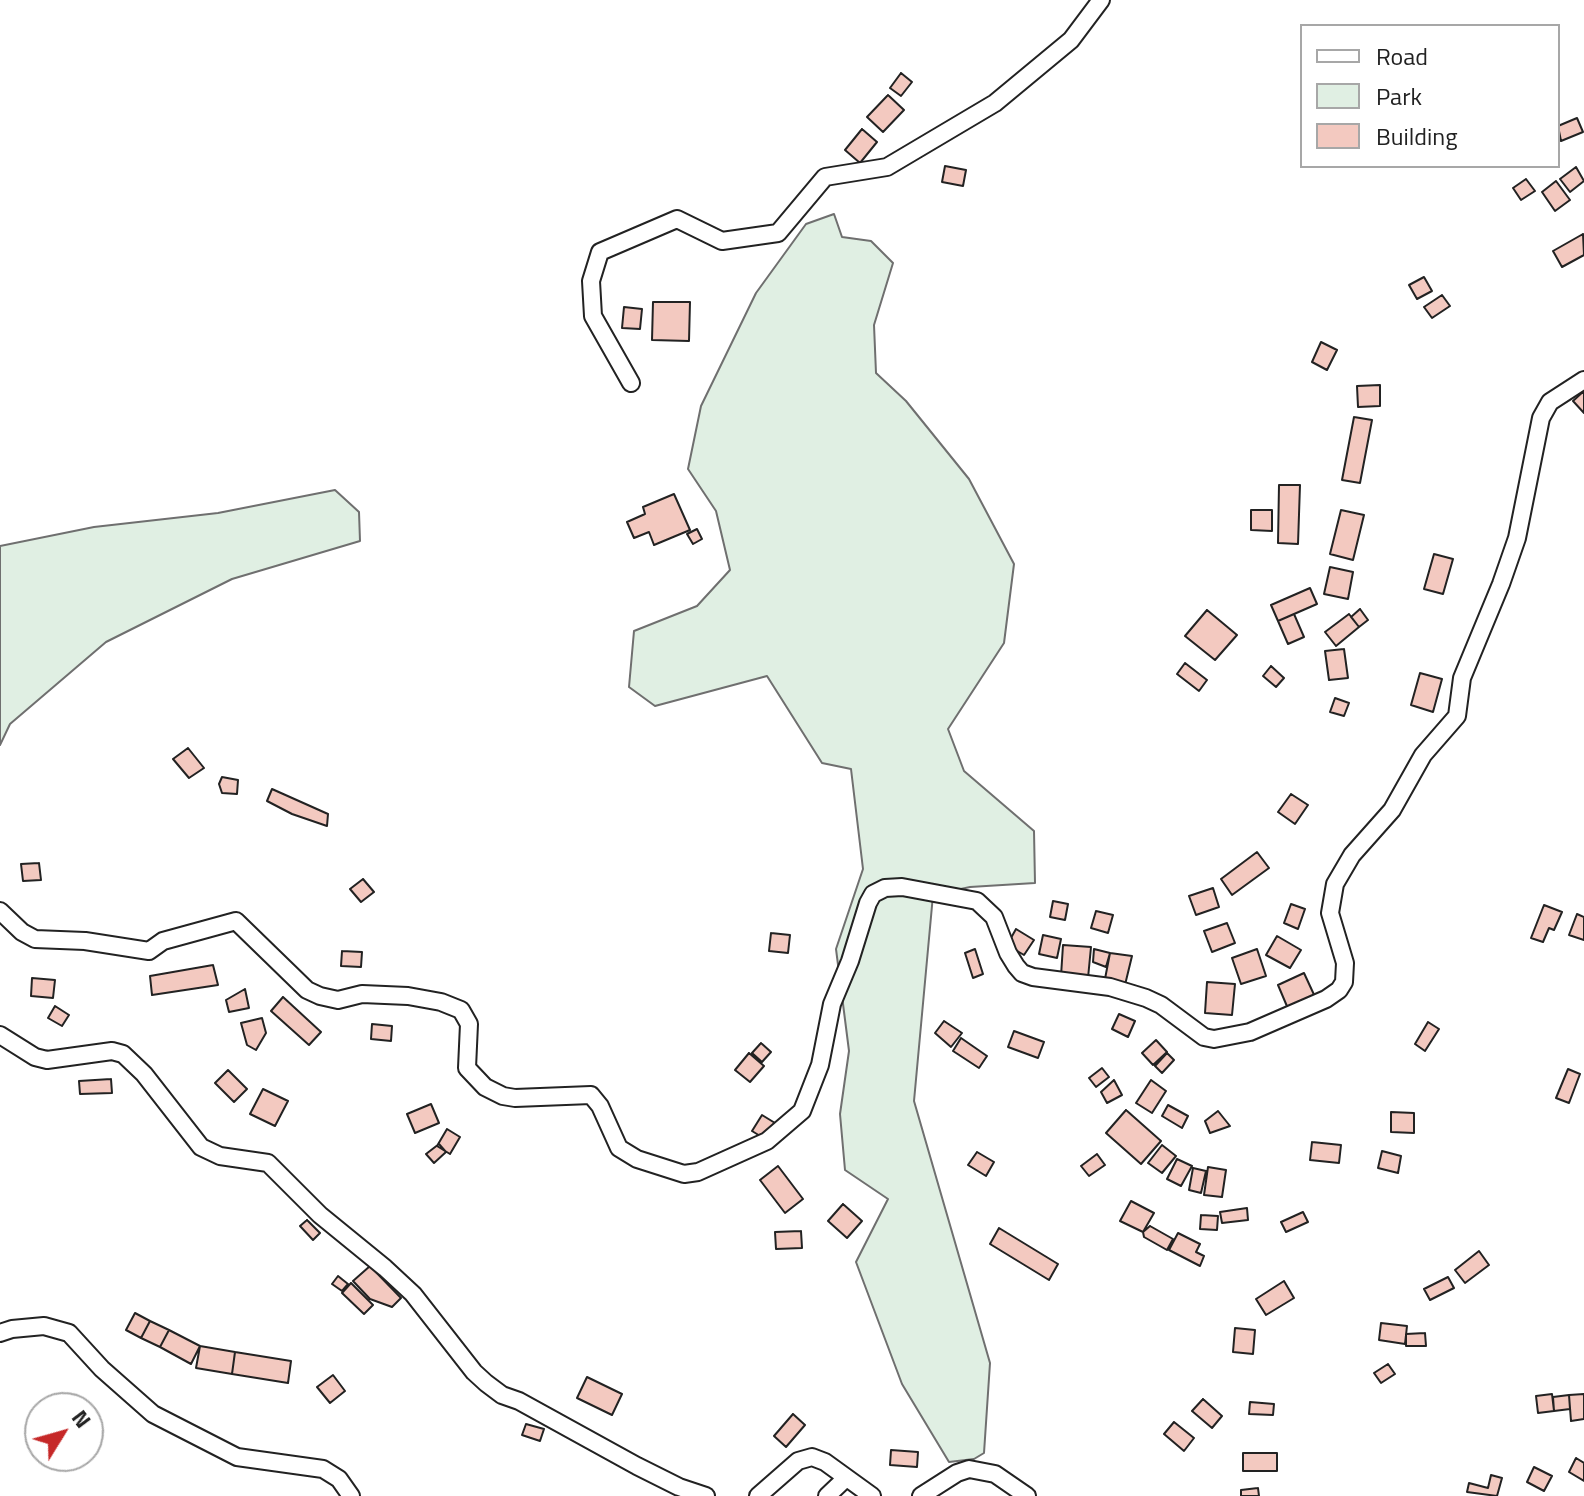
<!DOCTYPE html>
<html>
<head>
<meta charset="utf-8">
<style>
	body { margin:0 }
	#map { position:relative; width:1584px; height:1496px; overflow:hidden; background:#fff; font-family:"Titillium Web",sans-serif }
	canvas { display:block }
	.legend { position:absolute; left:1300px; top:24px; width:260px; height:144px; box-sizing:border-box; background:#fff; border:2px solid #a7a7a7; margin:0; padding:10px 14px; list-style:none; font-size:24px; color:#222 }
	.legend li { display:flex; align-items:center; gap:16px; height:40px }
	.legend b { width:40px; border:2px solid #a7a7a7 }
	.north { position:absolute; left:24px; top:1392px; width:80px; height:80px; box-sizing:border-box; background:#fff; border:2px solid #a7a7a7; border-radius:50%; rotate:53deg; font-size:22px; font-weight:700; line-height:32px; text-align:center; color:#222 }
	.north::after { content:''; display:block; margin:auto; width:28px; height:36px; background:#c62828; clip-path:polygon(50% 0,100% 100%,50% 72%,0 100%) }
</style>
</head>
<body>
<div id="map">
<canvas width="1584" height="1496"></canvas>
<ul class="legend">
<li><b style="height:10px;background:#fff"></b>Road</li>
<li><b style="height:22px;background:#e0efe3"></b>Park</li>
<li><b style="height:22px;background:#f3c9c0"></b>Building</li>
</ul>
<div class="north">N</div>
</div>
<script>
const context = document.querySelector('canvas').getContext('2d');
context.lineJoin = 'round';
function paint(path, color) { context.fillStyle = color; context.fill(path, 'evenodd'); }
const toPath = rows => new Path2D(rows.map(r => 'M' + r).join(''));
function stroke(path, color, width, dash) { context.strokeStyle = color; context.lineWidth = width; context.lineCap = dash ? 'butt' : 'round'; context.setLineDash(dash || []); context.stroke(path); }
const green = toPath([
	[834,214,842,237,871,241,893,263,874,325,876,373,906,401,969,479,1014,564,1004,643,948,729,964,771,1034,831,1035,883,970,887,933,895,914,1101,990,1363,984,1453,974,1459,949,1462,902,1384,856,1262,888,1199,845,1170,840,1114,849,1051,836,949,863,869,851,769,822,763,767,676,655,706,629,687,634,631,697,606,730,570,716,511,688,469,701,406,756,293,806,224,834,214],
	[335,490,359,512,360,541,232,579,106,642,10,724,0,745,0,546,94,527,218,513,335,490]
]);
const building = toPath([
	[901,73,912,82,901,96,890,88,901,73],
	[888,95,904,110,883,132,867,117,888,95],
	[1577,118,1583,132,1561,141,1558,126,1577,118],
	[862,129,877,142,860,163,845,150,862,129],
	[945,166,966,170,963,186,942,182,945,166],
	[1576,167,1584,181,1570,192,1560,179,1576,167],
	[1526,179,1535,191,1521,200,1513,188,1526,179],
	[1556,181,1570,200,1555,211,1542,192,1556,181],
	[1583,234,1584,255,1562,267,1553,251,1583,234],
	[1424,277,1432,291,1417,299,1409,285,1424,277],
	[1442,295,1450,306,1432,318,1424,307,1442,295],
	[653,302,690,302,689,341,652,340,653,302],
	[624,307,642,309,640,329,622,328,624,307],
	[1321,342,1337,350,1327,370,1312,362,1321,342],
	[1380,385,1380,406,1358,407,1357,386,1380,385],
	[1584,391,1584,413,1573,401,1584,391],
	[1354,417,1372,420,1360,483,1342,480,1354,417],
	[1279,485,1300,485,1298,544,1278,543,1279,485],
	[674,494,690,530,654,545,649,532,634,538,627,522,645,514,643,507,674,494],
	[1251,510,1272,510,1272,531,1251,530,1251,510],
	[1341,510,1364,515,1353,560,1330,554,1341,510],
	[697,529,702,539,693,544,687,534,697,529],
	[1434,554,1453,559,1443,594,1424,589,1434,554],
	[1330,567,1353,572,1348,599,1324,594,1330,567],
	[1310,588,1317,604,1278,621,1271,605,1310,588],
	[1360,609,1368,620,1359,627,1351,617,1360,609],
	[1207,610,1237,635,1215,660,1185,636,1207,610],
	[1294,614,1304,637,1288,644,1278,621,1294,614],
	[1349,614,1359,627,1336,646,1325,632,1349,614],
	[1344,649,1348,678,1329,680,1325,651,1344,649],
	[1185,663,1207,680,1199,691,1177,674,1185,663],
	[1271,666,1284,678,1276,687,1263,676,1271,666],
	[1420,673,1442,679,1433,712,1411,705,1420,673],
	[1335,698,1349,703,1344,716,1330,712,1335,698],
	[188,748,204,768,189,778,173,759,188,748],
	[222,777,238,780,237,794,222,793,219,784,222,777],
	[272,789,328,814,327,826,292,814,267,801,272,789],
	[1291,794,1308,805,1295,824,1278,812,1291,794],
	[1257,852,1269,868,1232,895,1221,879,1257,852],
	[39,863,41,880,23,881,21,864,39,863],
	[363,879,374,892,361,902,350,889,363,879],
	[1213,888,1219,907,1196,915,1189,896,1213,888],
	[1053,901,1068,904,1065,920,1050,917,1053,901],
	[1291,904,1305,909,1298,929,1284,923,1291,904],
	[1544,905,1562,912,1554,930,1549,928,1543,942,1531,938,1544,905],
	[1096,911,1113,915,1108,933,1091,928,1096,911],
	[1577,914,1584,917,1584,940,1569,935,1577,914],
	[1227,923,1235,943,1212,952,1204,931,1227,923],
	[1016,929,1034,940,1024,955,1007,945,1016,929],
	[771,933,790,935,788,953,769,951,771,933],
	[1043,935,1061,939,1057,958,1039,954,1043,935],
	[1277,936,1301,950,1290,968,1266,955,1277,936],
	[1063,945,1091,947,1088,978,1061,976,1063,945],
	[975,949,983,974,973,978,965,953,975,949],
	[1094,949,1110,953,1106,967,1093,962,1094,949],
	[1257,949,1266,976,1241,984,1232,958,1257,949],
	[342,951,362,952,361,967,341,966,342,951],
	[1110,953,1132,956,1124,989,1104,984,1110,953],
	[213,965,218,985,152,995,150,976,213,965],
	[1304,973,1316,999,1289,1011,1278,985,1304,973],
	[32,978,55,980,53,998,31,996,32,978],
	[1207,982,1235,984,1232,1015,1205,1013,1207,982],
	[245,989,249,1008,229,1012,226,1000,245,989],
	[283,997,321,1032,309,1045,271,1011,283,997],
	[55,1006,69,1015,62,1026,48,1018,55,1006],
	[1119,1014,1135,1021,1128,1037,1112,1029,1119,1014],
	[262,1018,266,1033,256,1050,247,1045,241,1023,262,1018],
	[944,1021,962,1033,951,1047,935,1033,944,1021],
	[1428,1022,1439,1029,1425,1051,1415,1044,1428,1022],
	[372,1024,392,1026,391,1041,371,1039,372,1024],
	[1014,1031,1044,1042,1038,1058,1008,1047,1014,1031],
	[961,1038,987,1056,979,1068,953,1051,961,1038],
	[1156,1040,1167,1052,1153,1065,1142,1053,1156,1040],
	[761,1043,771,1052,762,1062,752,1053,761,1043],
	[749,1053,764,1066,750,1082,735,1070,749,1053],
	[1167,1053,1174,1060,1162,1073,1155,1066,1167,1053],
	[1102,1068,1109,1077,1096,1087,1089,1078,1102,1068],
	[1568,1069,1580,1074,1569,1103,1556,1098,1568,1069],
	[228,1070,247,1089,234,1102,215,1083,228,1070],
	[111,1079,112,1093,80,1094,79,1081,111,1079],
	[1114,1080,1122,1095,1107,1103,1101,1092,1114,1080],
	[1151,1080,1166,1091,1152,1113,1136,1103,1151,1080],
	[263,1089,288,1101,275,1126,250,1114,263,1089],
	[431,1104,439,1123,415,1133,407,1114,431,1104],
	[1168,1105,1188,1116,1182,1128,1162,1116,1168,1105],
	[1126,1110,1161,1141,1141,1164,1106,1133,1126,1110],
	[1218,1111,1230,1126,1210,1133,1205,1121,1218,1111],
	[1391,1112,1414,1113,1414,1133,1391,1132,1391,1112],
	[762,1115,775,1123,765,1139,752,1131,762,1115],
	[447,1129,460,1137,450,1154,437,1146,447,1129],
	[1312,1142,1341,1145,1339,1163,1310,1160,1312,1142],
	[439,1144,446,1152,434,1163,426,1154,439,1144],
	[1162,1145,1176,1156,1162,1173,1148,1163,1162,1145],
	[1382,1151,1401,1156,1398,1173,1378,1168,1382,1151],
	[977,1152,994,1162,986,1176,968,1165,977,1152],
	[1097,1154,1105,1165,1089,1176,1081,1166,1097,1154],
	[1177,1159,1192,1166,1181,1186,1167,1179,1177,1159],
	[778,1166,803,1199,785,1213,760,1180,778,1166],
	[1208,1167,1226,1170,1222,1197,1204,1195,1208,1167],
	[1193,1168,1206,1171,1201,1193,1189,1190,1193,1168],
	[1131,1201,1154,1213,1143,1232,1120,1221,1131,1201],
	[843,1204,862,1221,847,1238,828,1221,843,1204],
	[1247,1208,1248,1220,1222,1223,1220,1212,1247,1208],
	[1303,1212,1308,1222,1286,1232,1281,1222,1303,1212],
	[1201,1215,1218,1216,1217,1230,1200,1229,1201,1215],
	[307,1220,320,1233,313,1240,300,1226,307,1220],
	[1150,1226,1173,1239,1167,1250,1144,1237,1143,1232,1150,1226],
	[999,1228,1058,1264,1049,1280,990,1244,999,1228],
	[801,1231,802,1248,776,1249,775,1232,801,1231],
	[1178,1233,1200,1244,1196,1252,1204,1256,1200,1266,1169,1250,1178,1233],
	[1479,1251,1489,1265,1465,1283,1455,1270,1479,1251],
	[370,1266,401,1298,392,1307,370,1299,353,1281,370,1266],
	[338,1276,348,1284,342,1291,332,1284,338,1276],
	[1448,1277,1454,1288,1430,1300,1424,1289,1448,1277],
	[1284,1281,1294,1298,1266,1315,1256,1299,1284,1281],
	[351,1283,373,1305,364,1314,342,1293,351,1283],
	[135,1313,150,1321,141,1338,126,1330,135,1313],
	[150,1321,169,1330,160,1347,141,1338,150,1321],
	[1381,1323,1407,1326,1405,1344,1379,1340,1381,1323],
	[1235,1328,1255,1330,1253,1354,1233,1352,1235,1328],
	[169,1330,200,1346,191,1364,160,1347,169,1330],
	[1425,1333,1426,1346,1406,1346,1406,1334,1425,1333],
	[200,1346,235,1352,232,1374,196,1368,200,1346],
	[235,1352,291,1361,288,1383,232,1374,235,1352],
	[1388,1364,1395,1374,1381,1383,1374,1373,1388,1364],
	[333,1375,345,1391,330,1403,317,1387,333,1375],
	[587,1377,622,1394,612,1415,577,1398,587,1377],
	[1552,1394,1554,1411,1538,1413,1536,1396,1552,1394],
	[1584,1394,1584,1419,1571,1421,1569,1395,1584,1394],
	[1569,1395,1570,1409,1554,1411,1553,1397,1569,1395],
	[1203,1399,1222,1416,1212,1428,1192,1411,1203,1399],
	[1250,1402,1274,1404,1273,1415,1249,1414,1250,1402],
	[793,1414,805,1425,786,1447,774,1436,793,1414],
	[1174,1422,1194,1438,1184,1451,1164,1434,1174,1422],
	[526,1424,544,1429,540,1441,522,1435,526,1424],
	[891,1450,918,1452,917,1467,890,1465,891,1450],
	[1243,1453,1277,1453,1277,1471,1243,1471,1243,1453],
	[1576,1458,1584,1463,1584,1481,1569,1472,1576,1458],
	[1534,1467,1552,1476,1544,1491,1527,1482,1534,1467],
	[1491,1475,1502,1478,1497,1496,1467,1492,1469,1483,1488,1488,1491,1475],
	[1258,1488,1259,1496,1241,1496,1241,1490,1258,1488]
]);
const street = toPath([
	[631,383,593,316,591,281,600,252,677,219,722,241,778,233,825,177,887,167,995,103,1071,40,1101,0],
	[0,911,22,932,35,939,85,941,149,951,163,941,236,921,307,990,320,996,338,1000,362,994,408,996,441,1002,461,1010,469,1024,467,1068,485,1087,503,1096,515,1098,591,1095,600,1106,619,1148,637,1159,684,1174,698,1172,767,1141,802,1111,820,1065,832,1004,850,961,868,903,873,894,885,888,902,887,977,901,994,917,1008,953,1016,966,1022,973,1033,977,1110,987,1146,998,1161,1005,1204,1037,1214,1039,1250,1032,1326,999,1339,990,1344,982,1345,963,1330,913,1335,884,1352,855,1392,810,1423,755,1457,716,1462,678,1501,584,1517,538,1541,418,1550,402,1584,380],
	[0,1035,35,1057,47,1060,112,1051,123,1054,144,1074,201,1147,220,1156,268,1163,320,1215,385,1268,413,1294,474,1372,486,1383,502,1395,519,1401,637,1466,679,1487,706,1496],
	[0,1333,12,1329,44,1326,69,1333,102,1369,153,1414,237,1457,323,1469,339,1479,351,1496],
	[758,1496,798,1461,812,1457,825,1462,872,1496],
	[827,1496,846,1478],
	[921,1496,957,1473,969,1469,995,1474,1027,1496]
]);
paint(green, '#e0efe3');
stroke(green, '#6f6f6f', 2);
paint(building, '#f3c9c0');
stroke(building, '#222', 2);
stroke(street, '#222', 20);
stroke(street, '#fff', 16);
</script>
</body>
</html>
